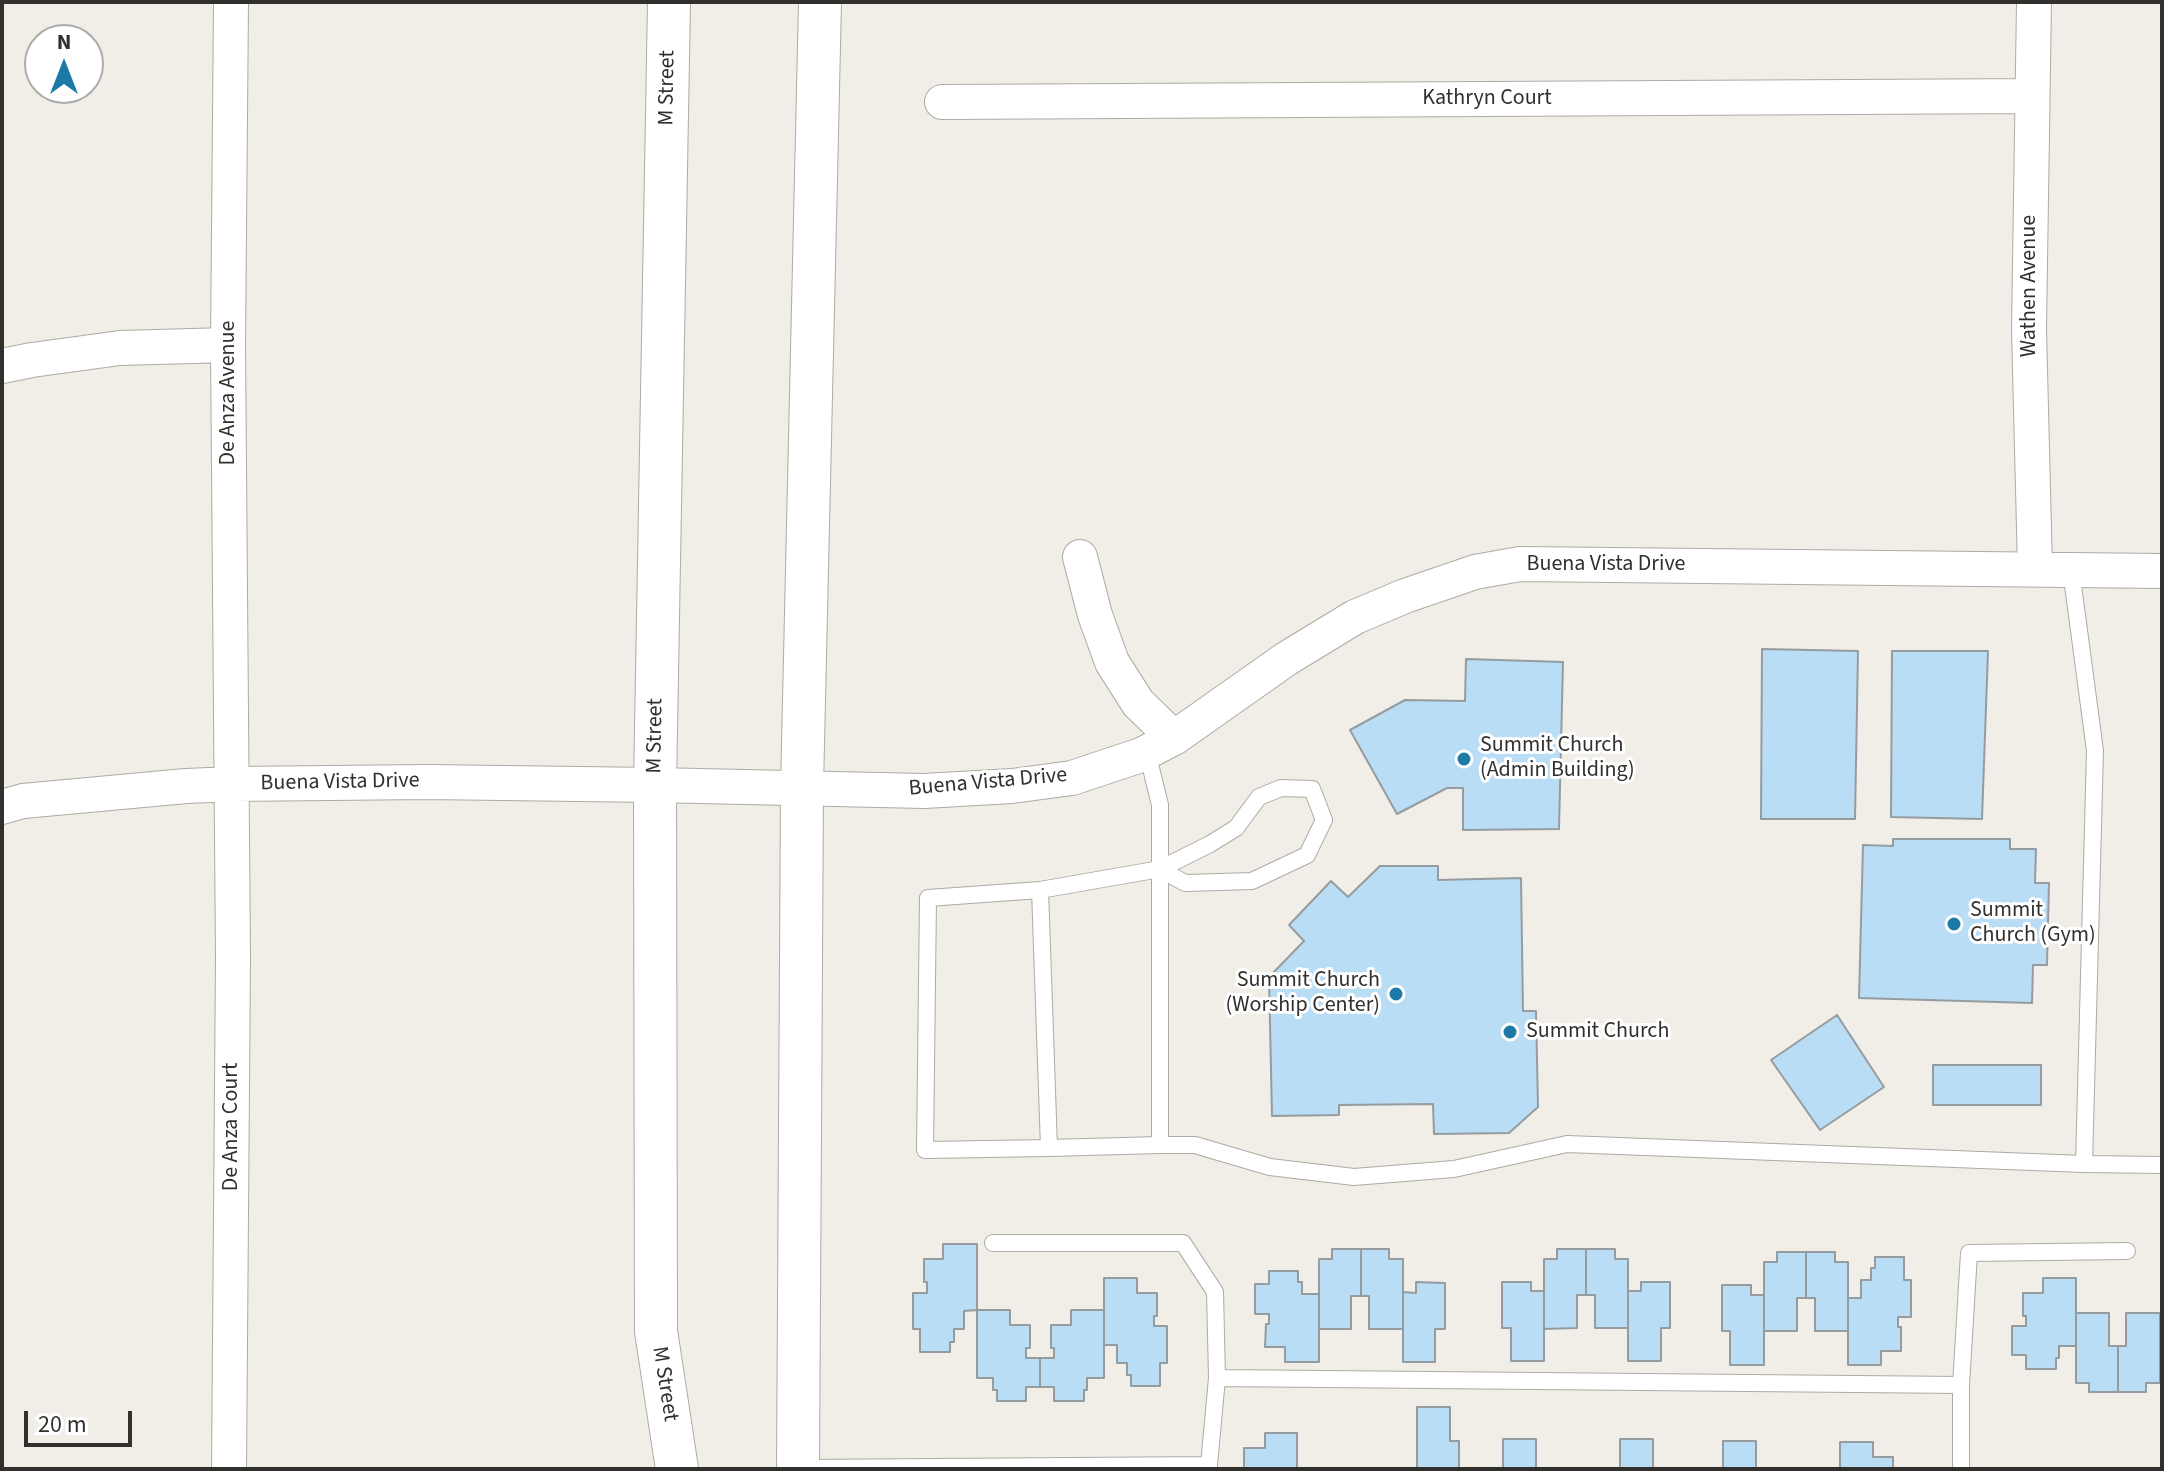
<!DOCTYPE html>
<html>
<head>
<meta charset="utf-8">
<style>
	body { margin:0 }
	#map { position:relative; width:2164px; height:1471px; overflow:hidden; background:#f1ede7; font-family:"Source Sans 3",sans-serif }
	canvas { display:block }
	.frame { position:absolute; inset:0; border:4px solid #31302d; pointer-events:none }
	.north { position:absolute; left:24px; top:24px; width:80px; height:80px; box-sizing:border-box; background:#fff; border:2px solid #adacab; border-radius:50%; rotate:0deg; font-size:22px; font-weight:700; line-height:32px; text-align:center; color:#31302d }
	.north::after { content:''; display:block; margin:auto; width:28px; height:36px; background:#1c7aa7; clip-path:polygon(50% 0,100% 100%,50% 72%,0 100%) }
	.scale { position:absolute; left:24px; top:1411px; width:108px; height:36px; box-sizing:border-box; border:4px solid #31302d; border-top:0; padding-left:10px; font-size:24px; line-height:28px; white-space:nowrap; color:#31302d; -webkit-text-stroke:6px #fff; paint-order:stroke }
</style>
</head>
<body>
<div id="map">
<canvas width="2164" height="1471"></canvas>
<div class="frame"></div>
<div class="north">N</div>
<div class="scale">20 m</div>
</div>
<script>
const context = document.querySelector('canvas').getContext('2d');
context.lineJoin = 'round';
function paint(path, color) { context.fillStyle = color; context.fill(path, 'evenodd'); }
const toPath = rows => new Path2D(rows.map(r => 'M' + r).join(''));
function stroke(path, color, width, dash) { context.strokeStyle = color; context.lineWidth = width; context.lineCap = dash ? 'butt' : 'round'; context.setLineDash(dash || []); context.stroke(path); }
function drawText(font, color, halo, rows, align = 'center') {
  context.font = font + ' "Source Sans 3",sans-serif'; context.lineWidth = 6; context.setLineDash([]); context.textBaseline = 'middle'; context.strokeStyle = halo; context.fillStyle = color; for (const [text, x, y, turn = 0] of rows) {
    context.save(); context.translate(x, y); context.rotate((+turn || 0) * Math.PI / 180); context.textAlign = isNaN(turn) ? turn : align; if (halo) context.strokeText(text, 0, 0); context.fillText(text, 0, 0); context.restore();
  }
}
const building = toPath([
	[1762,649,1858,651,1855,819,1761,819,1762,649],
	[1892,651,1988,651,1982,819,1891,817,1892,651],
	[1466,659,1563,662,1559,829,1463,830,1463,788,1447,788,1397,814,1350,730,1405,700,1465,701,1466,659],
	[1893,839,2010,839,2010,849,2036,849,2035,883,2049,883,2047,965,2033,965,2032,1003,1859,998,1863,845,1893,846,1893,839],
	[1380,866,1438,866,1438,880,1521,878,1523,1011,1536,1011,1538,1107,1509,1133,1434,1134,1433,1104,1339,1105,1339,1115,1272,1116,1269,977,1304,941,1289,925,1331,881,1348,897,1380,866],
	[1837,1015,1884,1087,1820,1130,1771,1060,1837,1015],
	[1933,1065,2041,1065,2041,1105,1933,1105,1933,1065],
	[943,1244,977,1244,977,1310,964,1311,964,1329,954,1329,954,1342,950,1342,950,1352,920,1352,920,1329,913,1329,913,1293,927,1293,927,1282,924,1282,924,1259,943,1259,943,1244],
	[1332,1249,1361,1249,1361,1296,1351,1296,1351,1329,1319,1329,1319,1259,1332,1259,1332,1249],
	[1361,1249,1389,1249,1389,1259,1403,1259,1403,1329,1369,1329,1369,1296,1361,1296,1361,1249],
	[1557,1249,1586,1249,1586,1295,1577,1295,1577,1328,1544,1329,1544,1259,1557,1259,1557,1249],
	[1586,1249,1615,1249,1615,1259,1628,1259,1628,1328,1595,1328,1595,1295,1586,1295,1586,1249],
	[1777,1252,1806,1252,1806,1298,1797,1298,1797,1331,1764,1331,1764,1262,1777,1262,1777,1252],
	[1806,1252,1835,1252,1835,1262,1848,1262,1848,1331,1815,1331,1815,1298,1806,1298,1806,1252],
	[1875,1257,1904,1257,1904,1280,1911,1280,1911,1317,1898,1317,1898,1327,1901,1327,1901,1351,1881,1351,1881,1365,1848,1365,1848,1298,1861,1298,1861,1280,1871,1280,1871,1268,1875,1268,1875,1257],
	[1269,1271,1298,1271,1298,1282,1302,1282,1302,1294,1319,1294,1319,1362,1285,1362,1285,1347,1265,1347,1266,1324,1269,1324,1269,1314,1255,1314,1255,1284,1269,1284,1269,1271],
	[1104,1278,1137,1278,1137,1293,1157,1293,1157,1316,1154,1316,1154,1326,1167,1326,1167,1363,1160,1363,1160,1386,1131,1386,1131,1375,1127,1375,1127,1363,1117,1363,1117,1345,1104,1345,1104,1278],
	[2043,1278,2076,1278,2076,1346,2059,1346,2059,1358,2056,1358,2056,1369,2026,1369,2026,1355,2012,1355,2012,1326,2026,1326,2026,1316,2023,1316,2023,1293,2043,1293,2043,1278],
	[1416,1282,1445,1283,1445,1329,1435,1329,1435,1362,1403,1362,1403,1292,1416,1293,1416,1282],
	[1502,1282,1531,1282,1531,1291,1544,1291,1544,1361,1511,1361,1511,1328,1502,1328,1502,1282],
	[1641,1282,1670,1282,1670,1328,1661,1328,1661,1361,1628,1361,1628,1291,1641,1291,1641,1282],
	[1722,1285,1751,1285,1751,1295,1764,1295,1764,1365,1730,1365,1730,1331,1722,1331,1722,1285],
	[977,1310,1010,1310,1010,1325,1030,1325,1030,1348,1026,1348,1026,1358,1040,1358,1040,1387,1026,1387,1026,1401,997,1401,997,1390,993,1390,993,1378,977,1378,977,1310],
	[1071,1310,1104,1310,1104,1378,1087,1378,1087,1390,1084,1390,1084,1401,1054,1401,1054,1387,1040,1387,1040,1358,1054,1358,1054,1348,1051,1348,1051,1325,1071,1325,1071,1310],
	[2076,1313,2109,1313,2109,1346,2118,1346,2118,1392,2089,1392,2089,1383,2076,1383,2076,1313],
	[2126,1313,2160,1313,2160,1383,2146,1383,2146,1392,2118,1392,2118,1346,2126,1346,2126,1313],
	[1417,1407,1450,1407,1450,1441,1459,1441,1459,1469,1417,1469,1417,1407],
	[1265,1433,1297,1433,1297,1469,1244,1469,1244,1448,1265,1448,1265,1433],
	[1503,1439,1536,1439,1536,1469,1503,1469,1503,1439],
	[1620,1439,1653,1439,1653,1469,1620,1469,1620,1439],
	[1723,1441,1756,1441,1756,1469,1723,1469,1723,1441],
	[1840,1442,1873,1442,1873,1457,1893,1457,1893,1469,1840,1469,1840,1442]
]);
const service = toPath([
	[2071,570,2095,751,2084,1164,2162,1165],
	[1147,752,1160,805,1160,869],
	[1281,788,1312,789,1324,820,1307,855,1252,881,1185,883,1160,869,1210,844,1236,828,1259,797,1281,788],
	[1040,890,1160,869,1160,1145],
	[1049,1148,1040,890,928,898,925,1150,1049,1148,1160,1145,1195,1145,1270,1167,1354,1177,1454,1169,1567,1144,2084,1164],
	[993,1243,1183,1243,1215,1292,1217,1378],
	[1961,1385,1961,1469],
	[800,1468,1209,1465,1217,1378,1961,1385,1969,1253,2127,1251]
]);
const minor = toPath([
	[2034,2,2029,329,2035,569],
	[942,102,2032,96],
	[2,366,32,360,120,348,228,345],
	[1080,557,1095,615,1112,662,1138,703,1174,738],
	[2,807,23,801,186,786,233,784,427,782,655,785,924,791,1012,786,1072,778,1141,755,1174,738,1286,659,1355,617,1405,596,1475,572,1520,564,2162,571],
	[229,1469,233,958,228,345,231,2]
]);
const tertiary = toPath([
	[669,2,655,785,656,1331,677,1469],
	[798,1469,802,788,820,2]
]);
const markers = [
	[1464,759,8,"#1c7aa7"],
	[1954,924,8,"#1c7aa7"],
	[1396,994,8,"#1c7aa7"],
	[1510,1032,8,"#1c7aa7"]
];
const streetNames = [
	["M Street",668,88,-89],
	["Kathryn Court",1487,99],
	["Wathen Avenue",2030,286,-90],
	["De Anza Avenue",229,393,-90],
	["Buena Vista Drive",1606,565],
	["M Street",656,736,-89],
	["Buena Vista Drive",340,783,-1],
	["Buena Vista Drive",988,783,-5],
	["De Anza Court",232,1127,-90],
	["M Street",664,1384,81]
];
const poiNames = [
	["Summit Church",1480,746],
	["(Admin Building)",1480,771],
	["Summit",1970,911],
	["Church (Gym)",1970,936],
	["Summit Church",1380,981,"right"],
	["(Worship Center)",1380,1006,"right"],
	["Summit Church",1526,1032]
];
paint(building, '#b9ddf4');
stroke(building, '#959ca0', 2);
stroke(service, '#aeaaa4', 18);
stroke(minor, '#aeaaa4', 36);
stroke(tertiary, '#aeaaa4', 44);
stroke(service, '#fff', 16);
stroke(minor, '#fff', 34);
stroke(tertiary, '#fff', 42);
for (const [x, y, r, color] of markers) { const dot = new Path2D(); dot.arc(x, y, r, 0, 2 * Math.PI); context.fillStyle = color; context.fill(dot); stroke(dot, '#fff', 3); }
drawText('22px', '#31302d', '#fff', streetNames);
drawText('22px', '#31302d', '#fff', poiNames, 'left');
</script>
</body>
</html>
